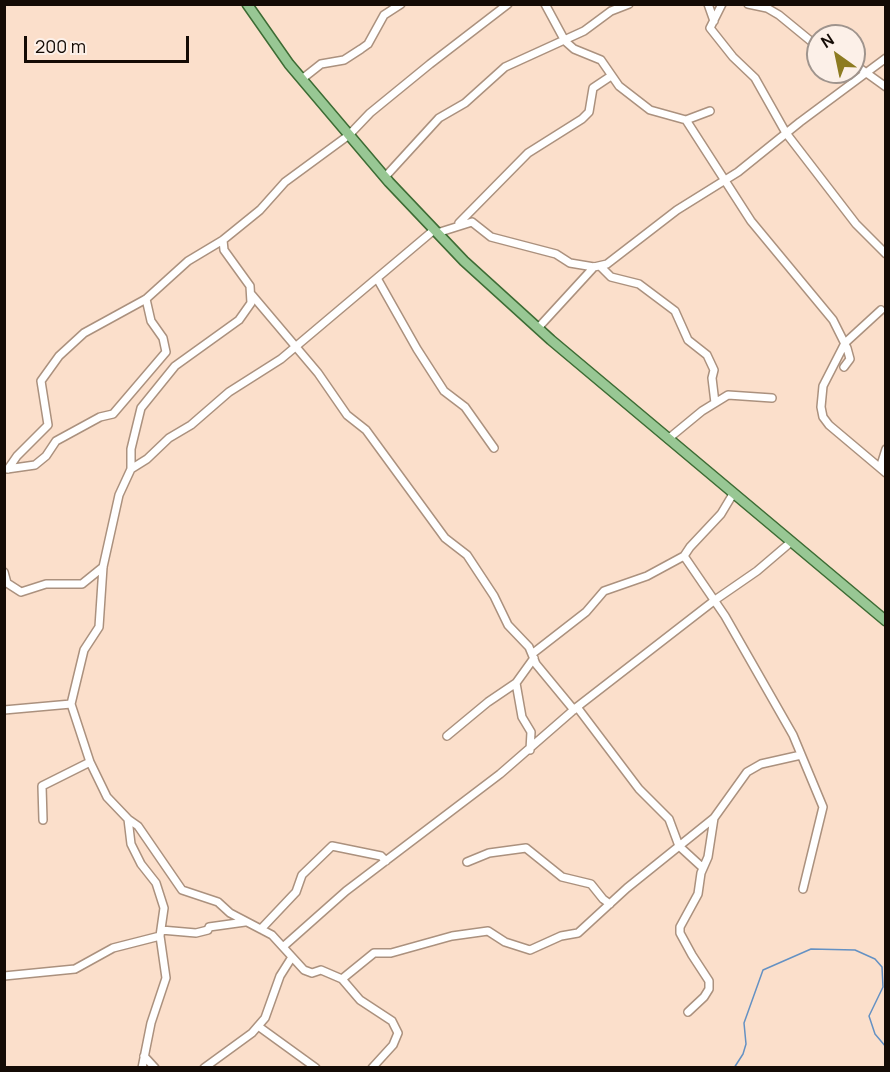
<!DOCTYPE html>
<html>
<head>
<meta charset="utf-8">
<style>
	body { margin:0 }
	#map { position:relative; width:890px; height:1072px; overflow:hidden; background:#fbdfcb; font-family:Manrope,sans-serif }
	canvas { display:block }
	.frame { position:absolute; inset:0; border:6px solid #140b05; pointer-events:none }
	.north { position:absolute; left:806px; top:24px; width:60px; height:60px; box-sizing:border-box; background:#fcf0e8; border:2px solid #9f948d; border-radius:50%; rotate:327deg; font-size:16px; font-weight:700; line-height:24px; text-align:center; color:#140b05 }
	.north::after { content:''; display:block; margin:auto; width:21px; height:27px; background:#8d7b21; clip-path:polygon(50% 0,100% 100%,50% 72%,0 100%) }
	.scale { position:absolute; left:24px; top:36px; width:165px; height:27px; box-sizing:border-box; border:3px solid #140b05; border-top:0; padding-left:8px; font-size:18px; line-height:21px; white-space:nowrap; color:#140b05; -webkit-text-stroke:4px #fcf0e8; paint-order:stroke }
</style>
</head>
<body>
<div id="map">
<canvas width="890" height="1072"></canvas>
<div class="frame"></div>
<div class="north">N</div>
<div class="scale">200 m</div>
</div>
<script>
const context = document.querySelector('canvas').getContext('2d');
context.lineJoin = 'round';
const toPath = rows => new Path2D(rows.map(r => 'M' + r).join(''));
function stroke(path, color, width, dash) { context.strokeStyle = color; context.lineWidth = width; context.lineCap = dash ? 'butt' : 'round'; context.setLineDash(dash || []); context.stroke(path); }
const stream = toPath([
	[734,1068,743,1054,746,1044,744,1023,763,970,811,949,855,950,875,959,882,967,883,987,869,1016,875,1034,886,1047]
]);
const minor = toPath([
	[545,4,565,41,574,49,601,60,619,86,650,110,686,120,710,111],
	[708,4,714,21],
	[722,4,710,28,733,57,755,78,786,133,856,224,886,254],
	[748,4,767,8,779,15,818,47],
	[854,64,886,87],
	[302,79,321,64,344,60,361,49,368,44,384,15,401,4],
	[686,120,751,221,833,320,847,348,850,359,844,367],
	[385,177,439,118,465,103,505,67,584,31,611,11,629,4],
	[459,223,528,153,582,119,589,112,593,88,611,76],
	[437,233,472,222,491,237,556,254,570,263,594,267,607,264,677,210,738,172,800,122,886,58],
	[600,266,611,277,639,284,675,311,688,340,707,355,714,370,712,378,715,403],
	[378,280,417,349,444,391,465,407,494,448],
	[252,295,318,373,347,415,366,430,445,538,467,555,494,596,508,625,529,647,536,664,574,710],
	[881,310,845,343,823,386,821,407,823,417,829,425,886,473],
	[538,328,594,267],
	[668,439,702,411,728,395,772,398],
	[880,468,886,449],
	[7,469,35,465,46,456,56,441,100,417,113,414,166,352,163,338,151,321,146,299],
	[8,469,17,456,48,425,41,381,59,356,84,333,146,299,188,261,223,240,260,210,285,182,349,135,370,113,430,64,508,4],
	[131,469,147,459,169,438,191,425,229,392,281,359,434,230],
	[684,556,725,616,793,735,823,807,803,889],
	[4,572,7,583,21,592,46,584,82,584,103,567],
	[532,654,586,612,604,591,647,576,684,556,690,547,721,514,733,494],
	[516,683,522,717,531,732,530,750],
	[577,707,639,789,669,819,679,846,703,868],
	[4,710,71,704],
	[447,736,488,702,516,683,534,658],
	[128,819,138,826,182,890,218,902,230,913,272,935,304,970,312,973,321,970,342,979,360,1000,392,1021,398,1033,393,1045,372,1068],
	[43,820,42,786,90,762],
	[467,862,489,853,526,848,562,877,591,884,603,899,610,904],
	[261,929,296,892,302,875,332,846,381,856,386,861],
	[161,930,196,933,208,930,209,927,245,922],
	[284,946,346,891,500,774,577,707,715,600,757,571,791,542],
	[4,976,75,969,113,948,160,936],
	[342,979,374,953,391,953,452,936,488,931,505,942,530,950,561,936,578,933,627,888,714,818,747,772,761,764,801,755],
	[688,1012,704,997,709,989,709,981,692,955,680,933,680,927,698,894,701,873,708,857,714,818],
	[258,1026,316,1068],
	[144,1056,155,1068],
	[142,1068,151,1023,166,978,160,936,164,908,156,883,141,864,131,844,128,819,107,797,90,762,71,704,84,650,99,627,103,567,119,495,131,469,131,449,141,408,175,366,239,320,251,303,250,286,224,250,223,240],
	[204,1068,252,1033,265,1018,280,976,292,957]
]);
const major = toPath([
	[247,4,289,64,389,182,464,261,551,340,886,621]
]);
stroke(stream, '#6491c3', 1.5);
stroke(minor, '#ab917e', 10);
stroke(major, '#3d6c34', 12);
stroke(minor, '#fff', 7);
stroke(major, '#98c794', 9);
</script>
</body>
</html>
